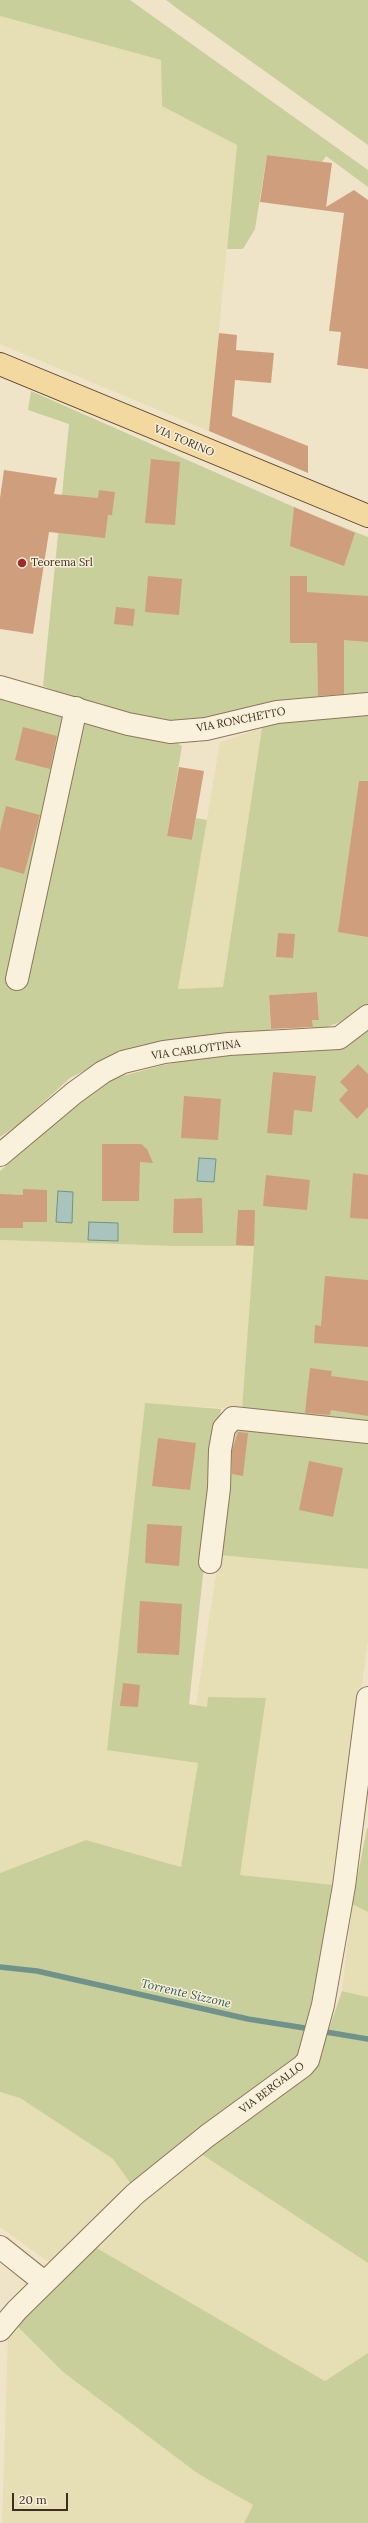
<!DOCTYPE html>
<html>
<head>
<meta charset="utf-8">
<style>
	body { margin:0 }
	#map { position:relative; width:368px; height:2523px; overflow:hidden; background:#f0e4c8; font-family:Lora,serif }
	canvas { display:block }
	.scale { position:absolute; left:12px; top:2493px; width:56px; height:18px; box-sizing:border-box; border:2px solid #3d2e20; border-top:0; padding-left:5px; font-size:12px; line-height:14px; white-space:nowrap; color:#3d2e20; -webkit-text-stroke:3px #f7eed8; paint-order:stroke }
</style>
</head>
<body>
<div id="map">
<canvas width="368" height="2523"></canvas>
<div class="scale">20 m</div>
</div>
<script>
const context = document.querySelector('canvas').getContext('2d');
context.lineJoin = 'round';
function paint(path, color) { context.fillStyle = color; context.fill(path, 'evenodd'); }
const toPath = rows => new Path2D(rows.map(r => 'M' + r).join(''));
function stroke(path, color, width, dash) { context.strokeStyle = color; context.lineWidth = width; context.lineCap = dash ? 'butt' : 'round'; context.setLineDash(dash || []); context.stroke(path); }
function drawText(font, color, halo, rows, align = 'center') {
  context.font = font + ' Lora,serif'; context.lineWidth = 3; context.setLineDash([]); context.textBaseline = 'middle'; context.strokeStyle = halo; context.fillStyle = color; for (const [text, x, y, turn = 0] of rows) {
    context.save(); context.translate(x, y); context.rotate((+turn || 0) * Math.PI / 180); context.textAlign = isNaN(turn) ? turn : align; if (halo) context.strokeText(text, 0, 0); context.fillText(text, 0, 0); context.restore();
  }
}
const farmland = toPath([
	[0,16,161,60,162,106,237,144,209,431,0,344],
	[262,728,223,987,178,989,220,742],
	[0,1240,173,1246,254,1246,242,1409,145,1404,107,1749,198,1763,181,1867,86,1840,0,1873],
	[219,1555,368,1569,368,1640,335,1885,239,1875,266,1699,208,1697,207,1707,196,1705],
	[352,1904,368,1912,368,1997,342,1991],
	[0,2092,20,2098,113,2159,133,2187,49,2262,0,2227],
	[201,2154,368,2263,368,2353,325,2381,95,2247,192,2159],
	[16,2325,63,2372,197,2473,253,2505,244,2523,2,2523,8,2338]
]);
const green = toPath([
	[0,0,130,0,368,170,368,187,326,156,322,162,267,155,255,229,243,249,227,249,237,145,162,106,161,60,0,16],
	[166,0,368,0,368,145,182,12],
	[31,391,303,511,368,537,368,693,279,700,199,722,165,722,76,700,43,686,69,424,28,410],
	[0,696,174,741,182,746,167,836,192,840,196,818,207,820,178,989,223,987,262,728,287,716,368,715,368,1006,362,1014,313,1032,312,1020,319,1019,317,992,269,995,271,1034,98,1064,70,1078,19,1124,0,1137],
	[368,1027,368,1427,242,1409,254,1246,173,1246,0,1240,0,1171,87,1094,115,1078,163,1065,216,1055,306,1052,339,1042],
	[145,1403,221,1409,189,1704,207,1707,208,1697,266,1698,240,1875,335,1885,313,2012,301,2054,133,2187,113,2159,20,2098,0,2092,0,1873,86,1840,181,1867,198,1763,107,1750],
	[237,1427,368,1440,368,1569,219,1555,231,1431],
	[367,1828,368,1828,368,1912,352,1904],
	[342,1991,368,1997,368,2263,201,2154,315,2069],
	[95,2247,325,2381,368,2353,368,2523,244,2523,253,2505,197,2473,63,2372,16,2325]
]);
const water = toPath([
	[199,1158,216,1159,214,1182,197,1181,199,1158],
	[58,1191,73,1192,72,1223,56,1222,58,1191],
	[89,1222,118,1223,118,1241,88,1240,89,1222]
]);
const stream = toPath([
	[0,1967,37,1971,248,2019,311,2029],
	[320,2031,368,2039]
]);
const building = toPath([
	[267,155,332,163,326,207,354,190,368,200,368,369,337,365,341,332,329,331,344,213,260,202],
	[219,333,237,335,236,350,274,353,271,383,235,380,232,416,308,446,308,473,209,431],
	[151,459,180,462,175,525,145,523],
	[4,470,57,478,54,494,98,498,99,490,115,492,112,515,108,515,105,538,49,532,33,634,0,629,0,498],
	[294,507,355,533,344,566,290,546],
	[148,576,182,579,179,615,145,612],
	[290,576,307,576,307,592,368,596,368,642,344,640,344,694,318,696,317,643,290,643],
	[116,607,135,609,133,626,114,624],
	[23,727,57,736,50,769,15,760],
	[179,767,204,771,192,840,167,836],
	[359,781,368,781,368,937,338,932],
	[6,806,40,815,24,874,0,867,0,831],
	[278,933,295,934,293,958,276,957],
	[317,992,319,1020,312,1020,313,1027,271,1029,269,995],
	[358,1064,368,1074,368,1107,357,1119,339,1100,348,1090,340,1082],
	[273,1072,316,1076,312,1112,294,1110,292,1135,267,1133],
	[184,1096,221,1099,218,1140,181,1138],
	[102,1144,141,1144,147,1149,153,1163,140,1162,139,1201,102,1201],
	[353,1173,368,1175,368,1219,350,1218],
	[266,1175,310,1180,307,1210,263,1206],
	[23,1189,47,1190,47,1222,23,1222,23,1228,0,1228,0,1194,23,1195],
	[202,1198,203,1233,173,1233,174,1199],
	[238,1210,255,1210,254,1246,236,1245],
	[325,1276,368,1280,368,1347,314,1343,315,1325,321,1326],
	[310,1368,332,1371,331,1376,368,1381,368,1416,331,1410,330,1415,305,1413],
	[238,1432,248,1433,243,1476,232,1474,232,1451],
	[158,1438,196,1443,190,1490,152,1486],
	[309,1461,343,1468,333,1517,299,1510],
	[147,1524,182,1526,179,1566,145,1563],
	[140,1601,182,1604,179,1655,137,1653],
	[123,1683,140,1685,138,1707,120,1706]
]);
const minor = toPath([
	[0,687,128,724,170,732,206,729,277,712,368,704],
	[17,979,76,708],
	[0,1155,74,1093,103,1072,123,1062,164,1052,229,1044,339,1038,368,1016],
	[210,1562,219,1488,220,1450,224,1428,233,1418,368,1432],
	[0,2247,44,2282],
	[0,2330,17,2310,135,2194,207,2136,303,2066,308,2060,323,2005,344,1886,368,1698]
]);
const major = toPath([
	[0,364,368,516]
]);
const markers = [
	[22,563,5,"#9e2a2b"]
];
const streetNames = [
	["VIA TORINO",184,441,23],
	["VIA RONCHETTO",241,720,-11],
	["VIA CARLOTTINA",196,1050,-8],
	["VIA BERGALLO",272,2088,-37]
];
const poiNames = [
	["Teorema Srl",31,563]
];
const waterNames = [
	["Torrente Sizzone",186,1994,13]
];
paint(farmland, '#e6deb5');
paint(green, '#c9cf9b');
paint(water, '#a9c4bc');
stroke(water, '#6f938a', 1);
stroke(stream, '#6f938a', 5.5);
paint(building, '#cf9f7d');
stroke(minor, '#8d765c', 24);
stroke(major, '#5b4430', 24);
stroke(minor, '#faf1dc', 22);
stroke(major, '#f3d9a0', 22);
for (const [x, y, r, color] of markers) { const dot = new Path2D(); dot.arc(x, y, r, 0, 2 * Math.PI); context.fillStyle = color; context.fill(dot); stroke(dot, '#f7eed8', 1.5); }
drawText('11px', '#3d2e20', '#f7eed8', streetNames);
drawText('11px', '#3d2e20', '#f7eed8', poiNames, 'left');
drawText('italic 12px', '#2f5d5a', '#f7eed8', waterNames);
</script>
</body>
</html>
